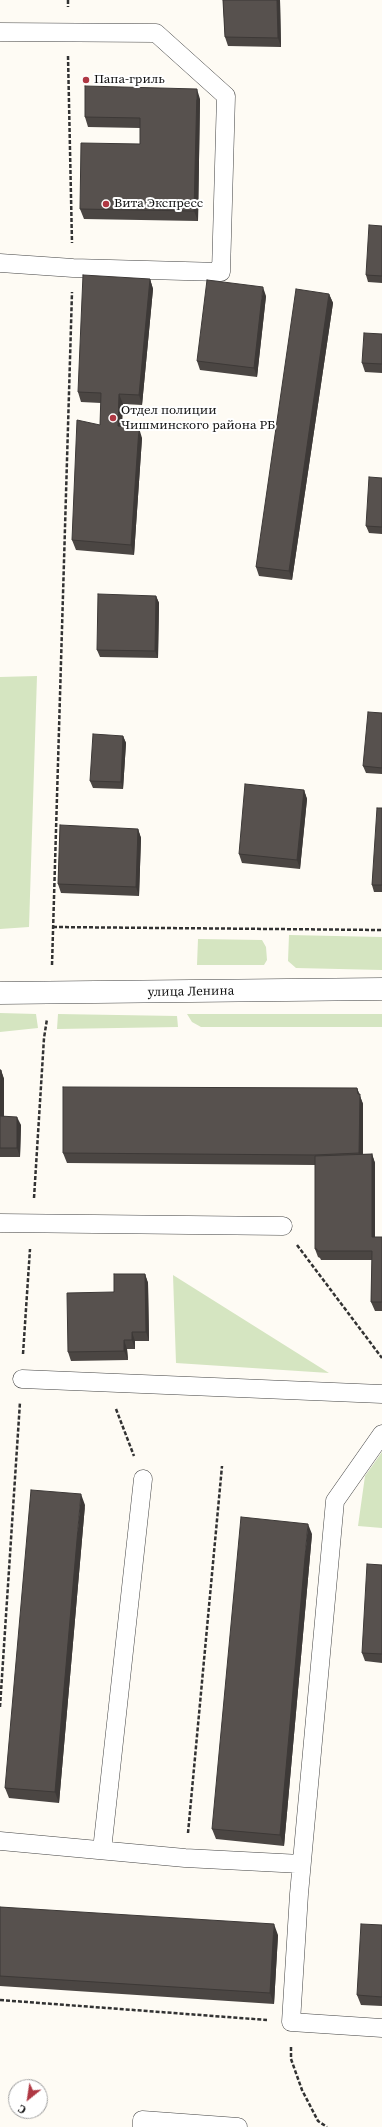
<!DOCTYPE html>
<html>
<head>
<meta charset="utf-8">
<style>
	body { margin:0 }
	#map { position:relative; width:382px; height:2127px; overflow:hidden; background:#fefbf4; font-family:"Source Serif 4",serif }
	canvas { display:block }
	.north { position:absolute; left:8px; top:2079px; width:40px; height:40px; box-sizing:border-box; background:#fff; border:1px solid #9f9f9f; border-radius:50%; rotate:210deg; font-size:11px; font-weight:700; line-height:16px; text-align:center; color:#101010 }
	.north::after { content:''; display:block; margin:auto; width:14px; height:18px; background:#af3843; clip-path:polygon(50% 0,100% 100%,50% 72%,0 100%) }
</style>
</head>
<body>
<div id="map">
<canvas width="382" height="2127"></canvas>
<div class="north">С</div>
</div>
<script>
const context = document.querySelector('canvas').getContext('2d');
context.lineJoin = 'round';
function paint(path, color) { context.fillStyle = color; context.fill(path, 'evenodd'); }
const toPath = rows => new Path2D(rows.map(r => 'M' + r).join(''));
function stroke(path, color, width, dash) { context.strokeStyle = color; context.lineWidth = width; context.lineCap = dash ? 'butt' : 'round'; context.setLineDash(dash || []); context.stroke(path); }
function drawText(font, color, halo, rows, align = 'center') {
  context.font = font + ' "Source Serif 4",serif'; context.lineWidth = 4; context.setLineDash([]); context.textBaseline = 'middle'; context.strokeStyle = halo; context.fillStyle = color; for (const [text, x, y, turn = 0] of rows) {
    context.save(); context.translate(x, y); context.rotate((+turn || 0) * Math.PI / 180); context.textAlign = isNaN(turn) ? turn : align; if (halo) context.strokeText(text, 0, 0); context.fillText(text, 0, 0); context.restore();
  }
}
const green = toPath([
	[37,676,29,927,0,929,0,677],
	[289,935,382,937,382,970,296,968,288,961],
	[198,939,262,940,266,947,267,960,264,965,197,965],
	[0,1013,36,1014,38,1028,0,1032],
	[58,1014,177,1016,178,1027,57,1029],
	[187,1014,382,1014,382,1027,201,1027,192,1022],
	[173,1275,329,1373,176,1363],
	[382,1452,382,1528,358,1526,365,1476]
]);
const path = toPath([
	[68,0,68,7],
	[68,56,72,243],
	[53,927,382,930],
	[52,965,72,292],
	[34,1198,44,1038,47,1019],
	[297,1245,382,1358],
	[23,1354,30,1249],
	[116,1409,134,1456],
	[0,1707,20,1402],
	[188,1833,222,1466],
	[0,2000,267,2020],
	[291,2047,291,2059,302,2090,318,2121,327,2127]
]);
const lane = toPath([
	[0,32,156,33,226,96,221,272,73,268,0,263],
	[0,1223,283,1226],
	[22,1379,382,1394],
	[382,1434,335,1501,299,1894,291,2022,382,2028],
	[0,1841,185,1858,301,1864],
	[102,1850,143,1479],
	[142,2127,142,2120,238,2127]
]);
const street = toPath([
	[0,993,382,989]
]);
const wall = toPath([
	[223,0,280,0,281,47,228,46,225,37],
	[200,99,198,221,84,219,80,209,140,144,140,128,88,127,85,117],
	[382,226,382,283,368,282,366,275],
	[150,279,153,289,142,405,123,404,122,427,142,438,134,555,76,550,72,540,100,425,101,403,81,402,78,392],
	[329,294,333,303,292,580,259,576,256,567],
	[266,296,257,377,200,370,197,361],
	[382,334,382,373,365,372,362,363],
	[382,478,382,534,369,533,366,526],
	[156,596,159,603,158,658,100,657,97,650],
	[382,713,382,774,366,773,363,766],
	[123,736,126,743,123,789,93,788,90,781],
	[304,790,307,799,300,869,242,863,239,854],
	[382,808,382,892,374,892,372,885],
	[138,829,141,838,139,896,61,893,58,884],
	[0,1070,1,1070,4,1079,4,1116,21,1125,20,1157,0,1157],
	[357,1088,363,1104,363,1154,372,1154,375,1163,375,1237,382,1237,382,1311,375,1311,371,1302,372,1260,321,1260,320,1258,318,1257,315,1249,315,1165,67,1163,63,1153],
	[145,1274,148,1283,149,1341,135,1341,135,1349,127,1349,128,1360,71,1361,68,1352,114,1292],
	[85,1505,59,1803,9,1798,5,1788],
	[312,1534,284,1846,216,1839,212,1829],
	[382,1565,382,1663,365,1661,362,1653],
	[0,1907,278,1935,274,2004,0,1986],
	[382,1925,382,2006,361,2005,357,1995]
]);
const shadedWall = toPath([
	[277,0,280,0,281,47,278,38],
	[197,89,200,99,198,221,194,211],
	[150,279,153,289,142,405,139,395],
	[263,287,266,296,257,377,254,368],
	[329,294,333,303,292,580,289,571],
	[119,394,123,404,121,436,118,426],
	[139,428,142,438,134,555,131,545],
	[156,596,159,603,158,658,155,651],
	[123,736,126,743,123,789,121,782],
	[304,790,307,799,300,869,297,860],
	[138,829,141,838,139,896,136,887],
	[1,1070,4,1079,4,1125,0,1116],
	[357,1088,363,1104,363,1163,359,1153],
	[17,1117,21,1125,20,1157,17,1148],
	[372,1154,375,1163,375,1246,372,1237],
	[145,1274,148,1283,149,1341,146,1332],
	[132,1332,135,1341,135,1349,132,1340],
	[124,1340,127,1349,128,1360,124,1351],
	[81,1494,85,1505,59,1803,55,1792],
	[308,1524,312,1534,284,1846,280,1835],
	[274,1924,278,1935,274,2004,270,1993]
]);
const building = toPath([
	[223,0,277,0,278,38,225,37,223,0],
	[85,86,197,89,194,211,80,209,81,143,140,144,140,118,85,117,85,86],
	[369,225,382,226,382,276,366,275,369,225],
	[83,275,150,279,139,395,119,394,118,426,139,428,131,545,72,540,77,420,100,425,101,393,78,392,83,275],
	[207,280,263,287,254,368,197,361,207,280],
	[296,289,329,294,289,571,256,567,296,289],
	[364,333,382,334,382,364,362,363,364,333],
	[369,477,382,478,382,527,366,526,369,477],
	[98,594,156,596,155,651,97,650,98,594],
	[368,712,382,713,382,768,363,766,368,712],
	[93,734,123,736,121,782,90,781,93,734],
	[245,784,304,790,297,860,239,854,245,784],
	[377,808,382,808,382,885,372,885,377,808],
	[60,825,138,829,136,887,58,884,60,825],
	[0,1070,1,1070,0,1116,17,1117,17,1148,0,1148,0,1070],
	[63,1087,357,1088,358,1094,360,1094,359,1153,314,1155,63,1153,63,1087],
	[372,1154,372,1237,382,1237,382,1302,371,1302,372,1251,317,1251,317,1249,315,1249,315,1156,372,1154],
	[114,1274,145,1274,146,1332,132,1332,132,1340,124,1340,124,1351,68,1352,67,1293,114,1292,114,1274],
	[31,1490,81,1494,55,1792,5,1788,31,1490],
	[241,1517,308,1524,280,1835,212,1829,241,1517],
	[367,1564,382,1565,382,1654,362,1653,367,1564],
	[0,1907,274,1924,270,1993,0,1976,0,1907],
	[361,1924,382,1925,382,1997,357,1995,361,1924]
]);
const markers = [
	[86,80,4,"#af3843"],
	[106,204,4,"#af3843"],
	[113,418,4,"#af3843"]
];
const poiNames = [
	["Папа-гриль",94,80],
	["Вита Экспресс",114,204],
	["Отдел полиции",121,411],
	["Чишминского района РБ",121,426]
];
const streetNames = [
	["улица Ленина",191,992,-1]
];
paint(green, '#d5e5c1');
stroke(lane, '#434343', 19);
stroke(street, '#434343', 23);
stroke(path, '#323232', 2.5, [4, 2]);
stroke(lane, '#fff', 18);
stroke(street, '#fff', 22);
paint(wall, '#4b4643');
paint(shadedWall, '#3d3937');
paint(building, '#57514e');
stroke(building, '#3d3937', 1);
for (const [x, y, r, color] of markers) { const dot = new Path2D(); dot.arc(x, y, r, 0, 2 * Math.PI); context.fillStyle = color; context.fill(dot); stroke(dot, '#fff', 1.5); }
drawText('13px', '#101010', '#fff', poiNames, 'left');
drawText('13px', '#101010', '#fff', streetNames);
</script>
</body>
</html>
